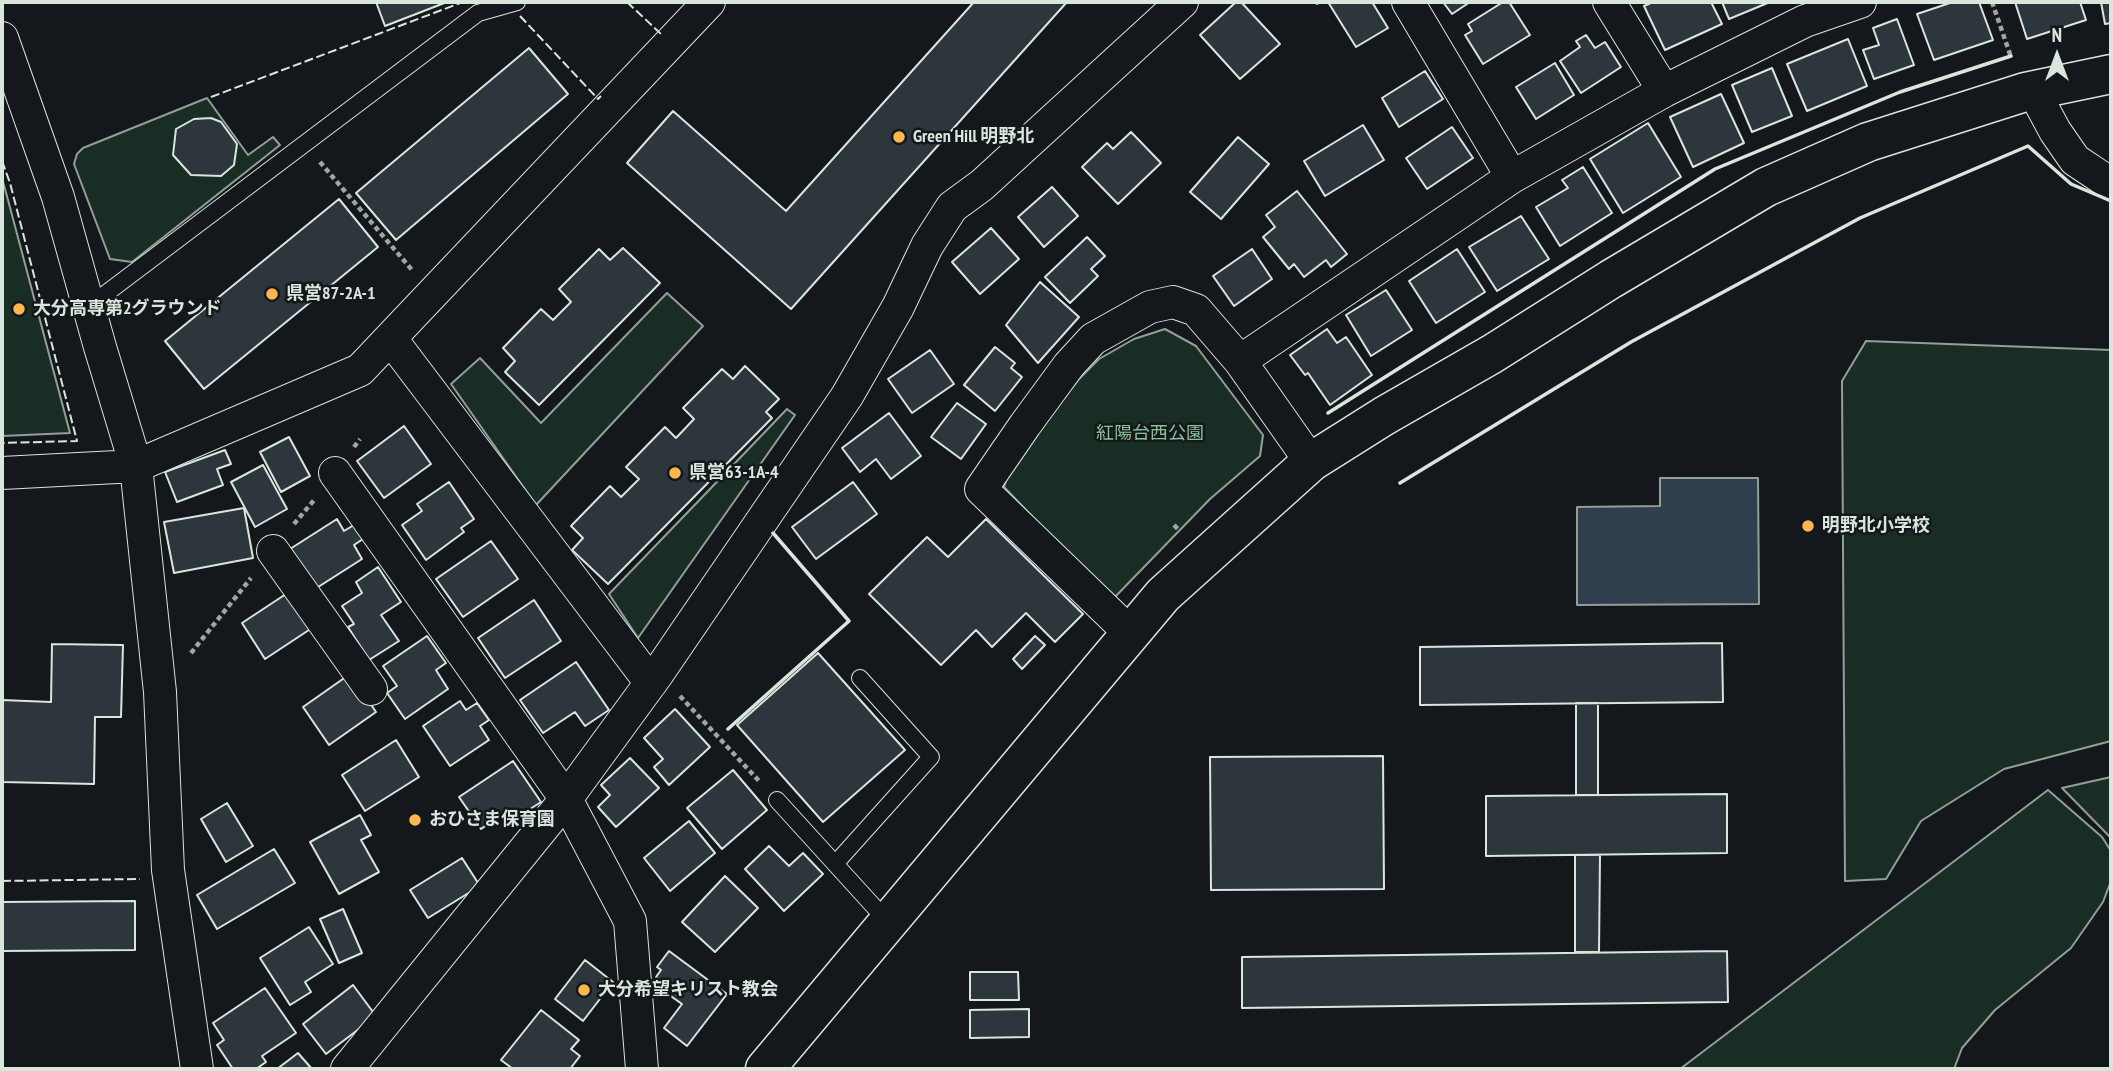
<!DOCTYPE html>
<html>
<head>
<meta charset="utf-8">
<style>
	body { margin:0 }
	#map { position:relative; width:2113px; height:1071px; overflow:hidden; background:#14181c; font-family:"PT Sans Narrow",sans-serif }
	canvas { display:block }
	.frame { position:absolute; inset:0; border:4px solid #d8e6dc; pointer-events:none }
	.north { position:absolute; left:2022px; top:21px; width:70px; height:70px; -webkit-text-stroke:5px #14181c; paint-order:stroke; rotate:0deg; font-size:19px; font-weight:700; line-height:28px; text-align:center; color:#d8e6dc }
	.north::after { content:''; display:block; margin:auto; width:24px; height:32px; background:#d8e6dc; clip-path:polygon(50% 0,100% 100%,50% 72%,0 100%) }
</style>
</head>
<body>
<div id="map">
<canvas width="2113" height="1071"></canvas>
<div class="frame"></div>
<div class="north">N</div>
</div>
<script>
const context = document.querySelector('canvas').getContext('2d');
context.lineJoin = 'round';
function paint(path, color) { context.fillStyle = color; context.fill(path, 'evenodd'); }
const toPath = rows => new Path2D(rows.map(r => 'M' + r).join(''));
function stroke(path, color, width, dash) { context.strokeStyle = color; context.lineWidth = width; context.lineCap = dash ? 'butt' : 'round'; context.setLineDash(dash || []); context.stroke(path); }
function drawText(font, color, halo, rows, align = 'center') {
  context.font = font + ' "PT Sans Narrow","Noto Sans JP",sans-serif'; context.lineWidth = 5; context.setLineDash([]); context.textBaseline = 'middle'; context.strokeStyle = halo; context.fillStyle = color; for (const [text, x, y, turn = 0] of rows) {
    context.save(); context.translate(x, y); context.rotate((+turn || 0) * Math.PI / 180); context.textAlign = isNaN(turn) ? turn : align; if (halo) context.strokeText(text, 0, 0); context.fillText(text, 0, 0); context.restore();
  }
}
const green = toPath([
	[207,98,248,155,273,137,280,145,132,262,110,259,74,164,77,154,83,148,207,98],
	[2,179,4,185,70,433,2,436,2,179],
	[667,293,703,326,536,505,451,384,480,358,541,423,667,293],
	[1165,329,1196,346,1263,435,1260,456,1210,499,1112,600,1004,487,1008,475,1033,438,1079,379,1099,359,1134,339,1165,329],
	[1866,341,2111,350,2111,741,2004,769,1921,821,1886,879,1845,881,1842,381,1866,341],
	[787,409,795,415,638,638,609,594,787,409],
	[2111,777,2111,838,2062,788,2111,777],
	[2048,790,2102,837,2111,851,2111,881,2103,902,2071,948,1995,1010,1962,1048,1954,1069,1680,1069,2048,790]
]);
const water = toPath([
	[1660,478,1758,478,1759,604,1577,605,1577,507,1660,506,1660,478]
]);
const building = toPath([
	[376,2,447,2,385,26,376,2],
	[974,2,1067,2,791,309,627,163,673,111,786,211,974,2],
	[1236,2,1241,2,1280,44,1240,79,1200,35,1236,2],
	[1328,2,1372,2,1388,28,1356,47,1328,2],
	[1443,2,1470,2,1452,14,1443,2],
	[1503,2,1509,2,1530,35,1483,64,1465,35,1472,31,1468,24,1503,2],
	[1653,2,1711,2,1722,24,1665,50,1644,6,1653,2],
	[1722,2,1770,2,1729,19,1722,2],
	[1953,2,1979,2,1993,40,1934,60,1917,14,1953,2],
	[2015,2,2080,2,2086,20,2027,39,2015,2],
	[2101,2,2111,2,2111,23,2105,24,2101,2],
	[1897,19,1914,65,1874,79,1863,50,1879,45,1873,28,1897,19],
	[1586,35,1595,48,1605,42,1621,67,1581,93,1560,61,1580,47,1576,41,1586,35],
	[1848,39,1867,86,1807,111,1787,64,1848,39],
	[529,48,568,94,396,240,356,193,529,48],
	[1555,63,1574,95,1536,119,1516,87,1555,63],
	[1772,68,1792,116,1752,132,1732,85,1772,68],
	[1425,71,1443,99,1399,127,1382,98,1425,71],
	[1721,94,1744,143,1693,167,1670,117,1721,94],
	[211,118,221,122,237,144,234,165,221,176,191,175,173,155,176,129,194,119,211,118],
	[1648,123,1681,177,1623,213,1590,159,1648,123],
	[1363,125,1384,160,1325,196,1304,161,1363,125],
	[1452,127,1473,158,1427,189,1406,158,1452,127],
	[1131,132,1161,163,1118,204,1082,167,1107,143,1113,149,1131,132],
	[1238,137,1269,164,1221,219,1190,192,1238,137],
	[1583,167,1612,213,1560,246,1536,207,1568,188,1562,180,1583,167],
	[1052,187,1078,216,1044,247,1018,217,1052,187],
	[1297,191,1347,254,1331,267,1326,260,1304,277,1294,264,1289,269,1263,237,1275,227,1266,215,1297,191],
	[339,199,378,247,204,389,165,341,339,199],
	[1521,216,1549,259,1497,291,1469,247,1521,216],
	[991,228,1019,259,980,294,952,262,991,228],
	[1087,237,1105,256,1091,269,1098,276,1070,303,1045,277,1087,237],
	[623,248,660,283,539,405,505,372,515,361,503,348,541,309,553,320,571,302,559,289,599,249,610,260,623,248],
	[1252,249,1272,279,1234,306,1213,276,1252,249],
	[1457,249,1485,292,1436,323,1409,281,1457,249],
	[1040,282,1079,317,1038,363,1006,325,1040,282],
	[1386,290,1412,330,1371,356,1346,315,1386,290],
	[1327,329,1337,343,1346,337,1372,375,1330,405,1308,373,1305,375,1290,355,1327,329],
	[995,347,1015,363,1011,368,1022,377,995,411,964,385,995,347],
	[930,350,954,384,912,413,888,379,930,350],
	[745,366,779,399,766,412,772,418,608,584,572,550,583,538,571,526,610,486,621,497,639,479,626,467,665,427,676,438,694,419,683,408,722,369,733,379,745,366],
	[957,403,986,424,961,459,931,437,957,403],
	[889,413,921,456,891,479,876,459,860,472,842,448,889,413],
	[404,426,431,464,384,498,357,461,404,426],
	[289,437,310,476,281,492,260,452,289,437],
	[225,450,231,464,217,469,223,485,177,502,165,472,225,450],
	[263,465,287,509,255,527,231,482,263,465],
	[449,482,474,519,461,528,464,532,426,560,402,525,422,511,417,504,449,482],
	[853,482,877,514,816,559,792,527,853,482],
	[244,508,253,558,174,573,164,522,244,508],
	[337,519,344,531,354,525,363,539,354,545,362,559,315,589,290,549,337,519],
	[986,519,1083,614,1055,642,1026,613,992,647,976,630,941,665,869,594,927,537,948,557,986,519],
	[491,541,518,579,463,617,436,579,491,541],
	[378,567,401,602,381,615,399,641,369,660,348,627,354,624,342,606,362,593,356,582,378,567],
	[292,590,315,626,265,659,242,623,292,590],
	[534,600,561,641,505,678,478,638,534,600],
	[427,636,446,663,436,670,448,689,405,719,387,693,397,686,383,666,427,636],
	[1035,636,1045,645,1022,669,1013,659,1035,636],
	[1722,643,1723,702,1420,705,1420,647,1722,643],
	[52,644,123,645,121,717,95,717,94,784,2,782,2,700,51,702,52,644],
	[818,653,905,750,823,822,737,725,818,653],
	[576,662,609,710,585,726,575,712,543,733,520,700,576,662],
	[350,674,376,712,329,745,303,707,350,674],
	[460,701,466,710,477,703,489,720,480,726,489,740,450,766,423,726,460,701],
	[1576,703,1598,703,1598,795,1576,795,1576,703],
	[675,709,710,747,669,785,654,767,663,759,644,738,675,709],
	[396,740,419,777,365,811,342,775,396,740],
	[1383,756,1384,889,1211,890,1210,757,1383,756],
	[630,758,659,788,616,827,598,807,610,795,601,785,630,758],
	[513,761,541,802,510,822,504,813,481,829,459,797,513,761],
	[733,770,767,810,722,849,687,808,733,770],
	[1727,794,1727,853,1486,856,1486,796,1727,794],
	[227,803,253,846,226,862,201,819,227,803],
	[360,815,371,835,361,840,379,872,339,894,310,842,360,815],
	[689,821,715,853,670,891,644,858,689,821],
	[769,846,789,866,803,853,823,874,784,911,745,869,769,846],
	[274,849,295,883,217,929,197,895,274,849],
	[1575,855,1600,855,1599,952,1575,952,1575,855],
	[462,858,480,886,428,918,410,890,462,858],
	[725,876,758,908,715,952,682,922,725,876],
	[135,901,135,950,2,951,2,902,135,901],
	[343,909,362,953,339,963,320,919,343,909],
	[309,927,333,964,305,982,311,992,290,1005,260,958,309,927],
	[669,951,727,994,687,1046,664,1028,682,1004,665,992,669,987,656,977,661,970,657,967,669,951],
	[1727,951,1728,1002,1242,1008,1242,957,1727,951],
	[585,960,613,982,583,1021,555,999,585,960],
	[970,972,1018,972,1019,1000,970,1000,970,972],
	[353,985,376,1016,326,1054,303,1024,353,985],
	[265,988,296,1033,262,1056,266,1062,256,1069,233,1069,217,1045,224,1040,213,1023,265,988],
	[1029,1009,1029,1037,970,1038,970,1010,1029,1009],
	[541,1010,579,1040,571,1049,580,1056,570,1069,513,1069,501,1060,541,1010],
	[298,1053,312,1069,277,1069,298,1053]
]);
const path = toPath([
	[1992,2,2011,57],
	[320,162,412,270],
	[354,447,360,439],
	[294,524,315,499],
	[1174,525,1179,530],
	[191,653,251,578],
	[680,696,760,782]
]);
const service = toPath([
	[88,307,478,13,517,2],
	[777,800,887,921],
	[835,864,931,757,860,678]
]);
const minor = toPath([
	[1408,2,1512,177],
	[1609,2,1664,91],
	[2,38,58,197,100,347,136,466,160,692,168,870,197,1069],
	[2033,90,2055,131,2075,160,2111,184],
	[391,339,651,683],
	[1311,462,1240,361,1512,177,1664,91,1805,21,1860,2],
	[2,473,136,466,360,370,709,2],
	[335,473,566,799,347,1069],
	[273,551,371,689],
	[1130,633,981,489,1025,425,1069,365,1093,339,1150,307,1173,302,1196,310,1240,361],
	[642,1069,630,921,566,799,658,673,847,396,898,307,927,246,952,207,982,185,1182,2]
]);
const tertiary = toPath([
	[765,1069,1163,595,1311,462,1384,416,1492,354,1611,279,1766,187,1868,142,2025,92,2111,74]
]);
const fence = toPath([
	[627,2,661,34,660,36],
	[520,16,598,99,601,96],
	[211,97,463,2],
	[2,161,10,183,77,441,2,443],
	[2,881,140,879]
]);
const wall = toPath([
	[1317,3,1318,2],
	[1328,413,1715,169,1900,92,2011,56],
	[1400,483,1631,342,1860,218,2028,146,2071,184,2111,201],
	[728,729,849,621,773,533]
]);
const markers = [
	[899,137,7,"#ffb74d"],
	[272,294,7,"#ffb74d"],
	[19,309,7,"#ffb74d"],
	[675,473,7,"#ffb74d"],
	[1808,526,7,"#ffb74d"],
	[415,820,7,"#ffb74d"],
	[584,990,7,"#ffb74d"]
];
const poiNames = [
	["Green Hill 明野北",913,137],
	["県営87-2A-1",286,294],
	["大分高専第2グラウンド",33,309],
	["県営63-1A-4",689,473],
	["明野北小学校",1822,526],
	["おひさま保育園",429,820],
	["大分希望キリスト教会",598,990]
];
const parkNames = [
	["紅陽台西公園",1150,434]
];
paint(green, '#1a2d24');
stroke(green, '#939e99', 2);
paint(water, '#2f3f4d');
stroke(water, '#939e99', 2);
paint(building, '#2c363c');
stroke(building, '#d8e6dc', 2);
stroke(service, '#d8e6dc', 18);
stroke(minor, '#d8e6dc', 34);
stroke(tertiary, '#d8e6dc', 41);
stroke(path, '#9da8a2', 4.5, [5, 3.5]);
stroke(service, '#14181c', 16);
stroke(minor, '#14181c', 32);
stroke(tertiary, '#14181c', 38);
stroke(fence, '#d8e6dc', 2, [9, 3.5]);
stroke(wall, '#d8e6dc', 3.5);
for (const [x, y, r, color] of markers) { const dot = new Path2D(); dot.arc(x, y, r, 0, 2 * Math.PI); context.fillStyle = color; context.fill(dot); stroke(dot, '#14181c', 2.5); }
drawText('bold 18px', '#d8e6dc', '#14181c', poiNames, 'left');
drawText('18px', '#8ac095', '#14181c', parkNames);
</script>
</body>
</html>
